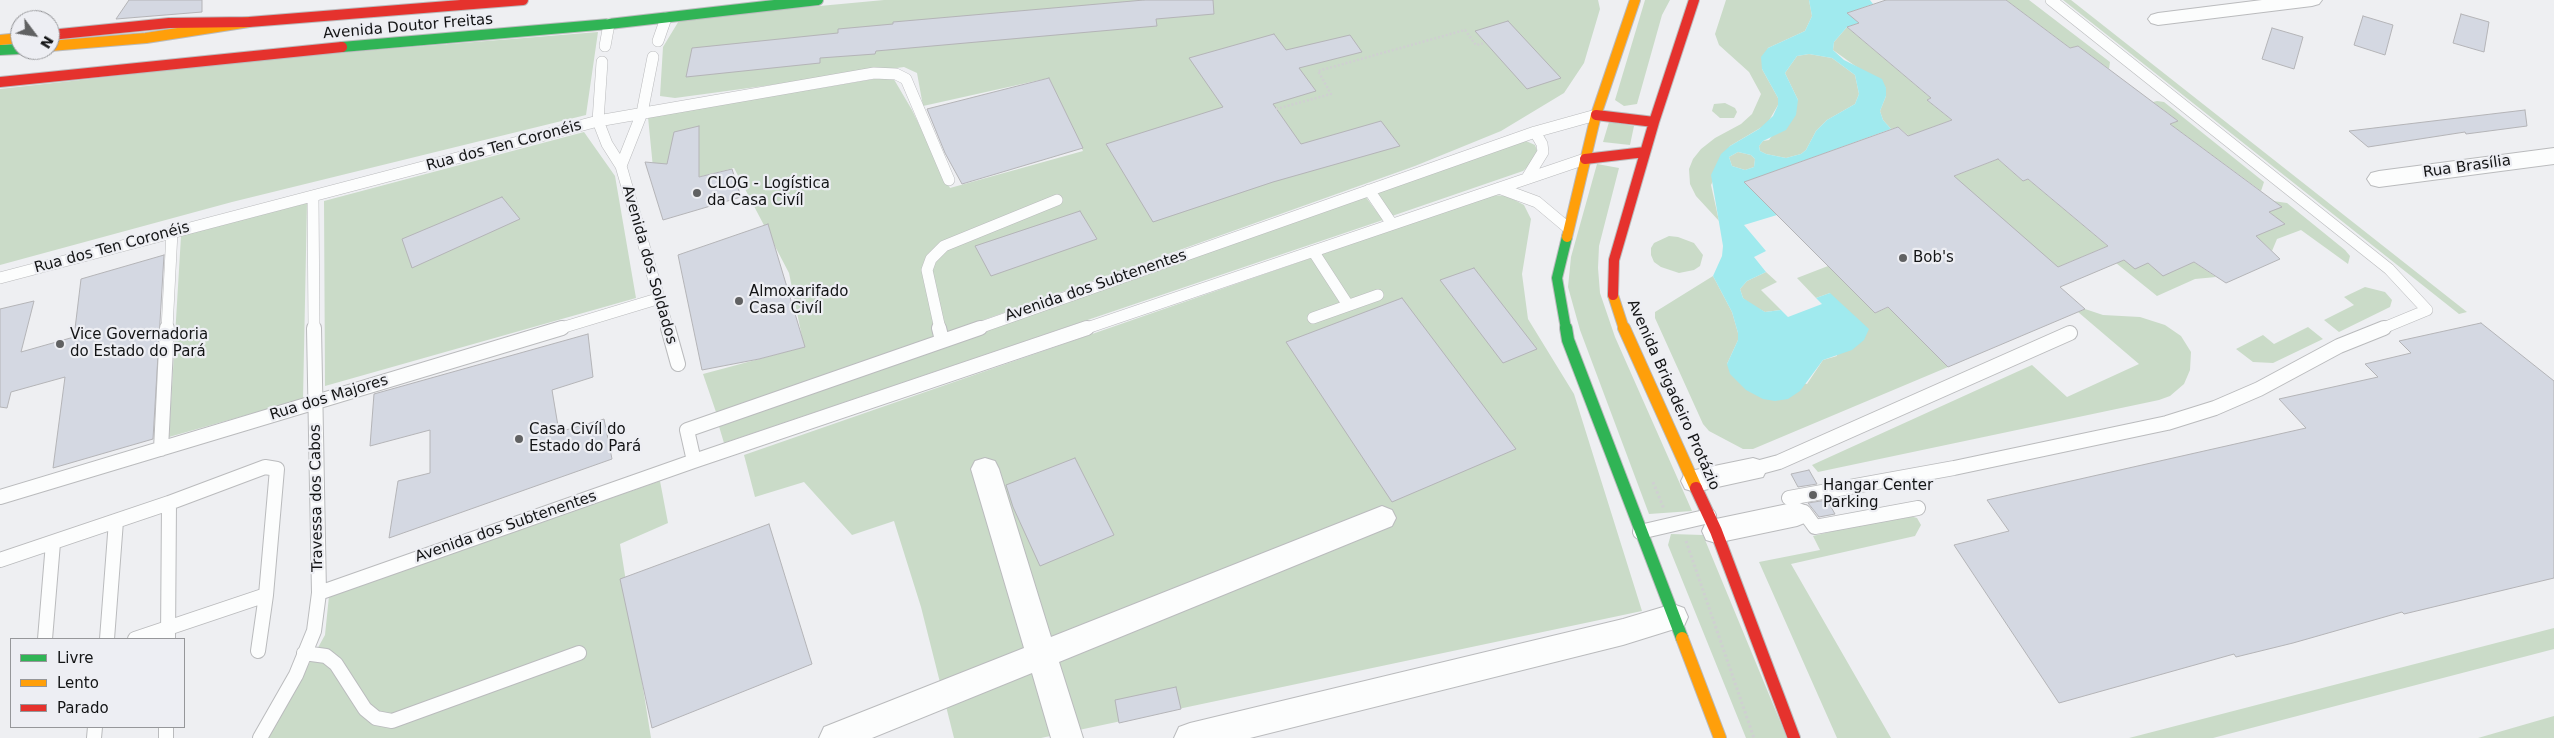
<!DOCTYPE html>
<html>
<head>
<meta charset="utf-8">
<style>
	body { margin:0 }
	#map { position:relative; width:2554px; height:738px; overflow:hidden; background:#eeeff2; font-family:"DejaVu Sans",sans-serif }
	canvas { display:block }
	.legend { position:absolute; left:10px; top:638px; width:175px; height:90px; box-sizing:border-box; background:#edeef3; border:1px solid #96979a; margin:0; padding:6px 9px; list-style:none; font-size:15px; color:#131415 }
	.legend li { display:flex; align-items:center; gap:10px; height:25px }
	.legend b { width:25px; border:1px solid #96979a }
	.north { position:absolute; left:10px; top:10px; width:50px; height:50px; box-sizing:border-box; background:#edeef3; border:1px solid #96979a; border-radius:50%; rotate:121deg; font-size:14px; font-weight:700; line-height:20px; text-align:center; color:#131415 }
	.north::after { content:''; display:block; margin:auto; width:18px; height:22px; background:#606162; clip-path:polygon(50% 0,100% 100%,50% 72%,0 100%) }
</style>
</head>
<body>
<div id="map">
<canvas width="2554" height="738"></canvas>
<ul class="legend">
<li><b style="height:6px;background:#30b455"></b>Livre</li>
<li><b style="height:6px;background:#ff9f0a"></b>Lento</li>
<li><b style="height:6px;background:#e5322d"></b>Parado</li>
</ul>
<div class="north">N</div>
</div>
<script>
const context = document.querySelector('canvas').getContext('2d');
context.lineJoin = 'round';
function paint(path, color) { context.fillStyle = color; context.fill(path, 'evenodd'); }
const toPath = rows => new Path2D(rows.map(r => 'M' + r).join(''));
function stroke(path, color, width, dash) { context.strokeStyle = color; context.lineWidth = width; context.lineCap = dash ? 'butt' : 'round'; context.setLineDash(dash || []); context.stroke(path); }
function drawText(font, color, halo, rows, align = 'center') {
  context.font = font + ' "DejaVu Sans",sans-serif'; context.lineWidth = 4.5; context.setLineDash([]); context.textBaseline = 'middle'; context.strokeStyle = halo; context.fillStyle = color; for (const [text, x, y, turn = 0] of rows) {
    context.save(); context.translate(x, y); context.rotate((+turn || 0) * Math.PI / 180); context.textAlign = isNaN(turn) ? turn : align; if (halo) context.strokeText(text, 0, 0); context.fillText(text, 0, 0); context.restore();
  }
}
const green = toPath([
	[884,0,1598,0,1600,9,1584,63,1564,93,1501,131,1415,166,717,415,703,374,804,347,789,273,734,168,655,188,648,117,892,76,912,110,950,188,1083,151,1049,78,923,106,917,73,904,67,675,98,660,96,663,47,680,19],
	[1645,0,1670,0,1662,15,1637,104,1624,106,1615,100],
	[1726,0,1809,0,1812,16,1805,31,1768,48,1762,69,1778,98,1778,105,1767,124,1730,146,1711,185,1719,221,1696,196,1690,184,1689,169,1693,159,1701,149,1715,138,1741,124,1752,114,1761,94,1749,72,1719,45,1715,34],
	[2006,0,2029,0,2110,62,2109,69,2078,46,2070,48],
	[2063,0,2071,0,2467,312,2459,314],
	[1847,27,1931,98,1927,100,1952,120,1909,136,1898,127,1891,129,1883,120,1880,111,1886,96,1886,88,1833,50,1834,42],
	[598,32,586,115,232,202,0,265,0,89,277,58],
	[1809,54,1832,58,1855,75,1859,94,1855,104,1827,120,1816,131,1806,150,1801,154,1786,158,1766,154,1760,151,1759,146,1763,141,1769,140,1798,100,1785,73,1797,56],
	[2157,101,2164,102,2264,182,2261,191,2170,124,2178,121,2153,102],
	[1725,103,1735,108,1737,112,1734,118,1720,118,1712,111,1714,104],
	[1609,122,1634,126,1630,145,1603,142],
	[584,132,615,176,636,298,325,386,324,201],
	[1526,141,1535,145,1538,153,1532,163,1523,171,1392,216,1375,191],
	[1738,152,1751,155,1755,159,1754,167,1745,170,1732,166,1729,157],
	[1998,159,2023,181,2028,179,2108,246,2044,273,1954,176],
	[1597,164,1619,168,1599,246,1598,268,1600,293,1615,337,1692,511,1649,514,1580,330,1568,287,1571,257],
	[1492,195,1507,196,1524,205,1531,219,1522,274,1528,319,1574,394,1642,611,1041,738,954,738,921,607,894,521,852,535,804,482,755,497,744,455],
	[1365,196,1383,220,724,443,718,423],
	[2273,201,2287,203,2345,250,2350,256,2348,264,2301,230,2277,239,2272,251,2255,236,2284,224,2269,212],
	[307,203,303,399,169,437,181,236],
	[1669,236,1678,237,1694,243,1703,255,1700,266,1694,270,1679,273,1661,267,1654,262,1651,255,1651,248,1654,243],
	[2124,260,2148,263,2163,275,2194,262,2216,277,2195,279,2157,296,2116,263],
	[1828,266,1875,313,1889,307,1948,367,1753,449,1743,449,1709,431,1703,424,1655,318,1655,312,1713,276,1732,312,1738,333,1738,340,1727,364,1807,384,1823,360,1837,356,1830,293,1816,298,1797,278],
	[1766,272,1777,282,1761,290,1781,310,1765,312,1751,305,1743,298,1740,289,1747,281],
	[2365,287,2385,292,2392,300,2390,307,2339,332,2324,320,2354,305,2344,297],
	[2085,309,2103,315,2140,317,2165,325,2181,336,2191,352,2190,370,2184,384,2170,396,2159,400,1818,472,1812,465,2032,365,2067,397,2139,364,2078,312],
	[2308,327,2323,339,2273,363,2253,362,2236,349,2263,335,2274,344],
	[660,481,668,523,620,544,651,738,268,738,325,635,329,596],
	[1903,514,1917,518,1921,525,1915,536,1791,564,1891,738,1837,738,1759,562,1820,550,1813,536],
	[1671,534,1703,535,1787,738,1746,738,1668,545],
	[2554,628,2554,649,2213,738,2129,738],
	[2554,716,2554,738,2478,738]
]);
const water = toPath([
	[1809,0,1870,0,1873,4,1848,13,1859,23,1847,27,1834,42,1833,50,1844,60,1882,79,1886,88,1886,96,1880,111,1883,120,1891,129,1745,182,1777,215,1744,225,1766,251,1754,257,1766,272,1747,281,1740,289,1743,298,1765,312,1781,310,1788,317,1822,304,1816,298,1830,293,1869,329,1864,340,1852,350,1823,360,1800,391,1788,399,1775,401,1763,399,1746,390,1730,374,1727,364,1738,340,1738,333,1732,312,1713,276,1722,256,1723,246,1711,175,1721,154,1730,146,1759,129,1773,116,1778,105,1778,98,1762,69,1761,57,1768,48,1805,31,1812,16],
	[1809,54,1832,58,1855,75,1859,94,1855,104,1827,120,1816,131,1806,150,1801,154,1786,158,1766,154,1760,151,1759,146,1763,141,1786,130,1796,115,1798,100,1785,73,1797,56],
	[1738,152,1751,155,1755,159,1754,167,1745,170,1732,166,1729,157]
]);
const building = toPath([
	[129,0,202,0,202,12,116,19,129,0],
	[1144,0,1213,0,1214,14,1156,19,1157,26,876,51,875,54,820,58,820,63,686,77,692,48,838,33,838,29,893,24,893,22,1144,0],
	[1886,0,2006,0,2070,48,2078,46,2178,121,2170,124,2282,207,2269,212,2285,224,2256,236,2280,259,2226,283,2194,262,2163,276,2148,263,2135,269,2124,260,2060,287,2085,309,1948,367,1888,307,1875,313,1744,182,1898,127,1908,136,1952,120,1927,100,1931,98,1847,27,1859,23,1847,13,1886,0],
	[1998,159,2023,181,2028,179,2108,246,2058,267,1954,176,1998,159],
	[2461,14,2489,22,2484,52,2453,43,2461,14],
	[2363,16,2393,25,2385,55,2354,45,2363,16],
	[1508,21,1561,78,1527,89,1475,31,1508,21],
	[2272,28,2303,37,2294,69,2262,59,2272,28],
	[1274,34,1286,50,1350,35,1362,52,1299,68,1316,91,1273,104,1301,144,1381,121,1400,146,1273,182,1153,222,1106,144,1223,107,1189,58,1274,34],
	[1049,78,1083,148,962,184,945,153,927,109,1049,78],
	[2525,110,2527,126,2466,134,2465,132,2368,147,2349,131,2525,110],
	[699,126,699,177,732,169,741,197,663,220,645,162,667,164,674,132,699,126],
	[502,197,520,219,412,268,402,239,502,197],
	[1080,211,1097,239,991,276,975,246,1080,211],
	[768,224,805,347,759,359,702,370,678,255,768,224],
	[164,255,153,439,53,468,65,377,11,392,7,408,0,407,0,309,34,301,21,352,74,337,81,279,164,255],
	[1474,268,1537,349,1503,363,1440,280,1474,268],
	[1402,298,1516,449,1392,502,1286,342,1402,298],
	[2481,323,2554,381,2554,578,2404,614,2402,612,2293,643,2236,657,2234,654,2059,703,1954,545,2009,531,1987,500,2306,428,2279,399,2378,377,2365,364,2411,353,2399,341,2481,323],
	[588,334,593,377,552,390,559,432,604,419,612,459,389,538,398,481,430,473,430,430,370,446,374,394,588,334],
	[1075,458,1114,535,1040,566,1013,507,1006,485,1075,458],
	[1809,470,1817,484,1798,487,1791,474,1809,470],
	[1827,500,1835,514,1819,517,1808,503,1827,500],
	[769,524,812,664,652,728,620,579,769,524],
	[1176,687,1181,709,1119,723,1115,700,1176,687]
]);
const pathFar1 = toPath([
	[1276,109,1331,94,1318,71,1465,30,1476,45,1485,43]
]);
const path = toPath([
	[1653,482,1664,509],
	[1686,541,1754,738]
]);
const laneFar1 = toPath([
	[2051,0,2389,269,2427,310,2381,329],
	[658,41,666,18],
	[605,46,609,24],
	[602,62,598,121,607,144,621,166,668,329],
	[621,166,642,113,653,57],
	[1527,178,1543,152,1542,144,1535,132],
	[1499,188,1537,202,1568,228],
	[1369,190,1392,224],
	[313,196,314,329],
	[1313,251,1348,305],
	[0,278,598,121,874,73,896,74,906,79,949,180],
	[1313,318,1378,295],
	[167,329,172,232],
	[558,329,657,299],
	[940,329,927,270,931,259,944,246,1057,200],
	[976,329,1535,132,1596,115],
	[1084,329,1585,159]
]);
const lane = toPath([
	[668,328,678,364],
	[939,328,942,340],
	[161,449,167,328],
	[694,461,687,430,980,328],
	[1753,469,1779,462,2070,333],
	[0,497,562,328],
	[1789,498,1954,468,2167,423,2215,408,2259,389,2339,346,2384,328],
	[169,503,265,467,277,469,266,595,258,651],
	[1797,514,1804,512,1815,527,1918,508],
	[1640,532,1709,516],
	[0,560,169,503,168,639],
	[319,593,694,461,1087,328],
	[45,639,53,543],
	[107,639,116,521],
	[135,639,266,595],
	[304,653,326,656,336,664,365,709,376,718,392,721,579,653],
	[166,727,166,738],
	[94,738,95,727],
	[260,738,296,675,314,631,319,593,314,328]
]);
const street = toPath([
	[2262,0,2322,0,2319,4,2312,6,2158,25,2151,23,2148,19,2151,15,2158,13,2262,0],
	[2554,148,2554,164,2379,187,2371,185,2367,179,2371,173,2379,171,2554,148],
	[985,458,995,461,999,469,1051,637,1382,506,1392,510,1396,518,1392,526,1059,662,1083,738,1051,738,1032,673,872,738,819,738,824,727,1024,648,971,469,975,461,985,458],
	[1753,458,1763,461,1767,469,1763,477,1695,492,1685,489,1681,481,1685,473,1695,470,1753,458],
	[1797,502,1807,506,1811,514,1807,522,1797,526,1716,543,1706,540,1702,531,1706,522,1716,519,1797,502],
	[1673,604,1684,608,1688,617,1684,626,1623,645,1250,738,1174,738,1179,727,1190,723,1623,619,1673,604]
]);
const fastFar1 = toPath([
	[342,47,609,24,818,0],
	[0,50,20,49],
	[1566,329,1557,278,1567,237]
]);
const fast = toPath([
	[1566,328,1568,340,1682,638]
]);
const slowFar1 = toPath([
	[0,40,20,38],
	[50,46,146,38,249,22],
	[1567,237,1596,115,1635,0],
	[1613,295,1624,329]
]);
const slow = toPath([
	[1624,328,1696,488],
	[1682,638,1720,738]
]);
const jamFar1 = toPath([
	[50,35,169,23,249,22,523,0],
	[0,82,342,47],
	[1596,115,1654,122],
	[1585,159,1645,152],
	[1613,295,1614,260,1654,122,1694,0]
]);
const jam = toPath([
	[1696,488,1716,531,1794,738]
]);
const markers = [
	[697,193,5,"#606162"],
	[1903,258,5,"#606162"],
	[739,301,5,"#606162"],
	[60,344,5,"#606162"],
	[519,439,5,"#606162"],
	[1813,495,5,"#606162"]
];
const streetNames = [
	["Avenida Doutor Freitas",408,27,-5],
	["Rua dos Ten Coronéis",504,146,-15],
	["Rua Brasília",2467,167,-8],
	["Rua dos Ten Coronéis",112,248,-15],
	["Avenida dos Soldados",649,265,74],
	["Avenida dos Subtenentes",1096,286,-19],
	["Avenida Brigadeiro Protázio",1673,395,66],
	["Rua dos Majores",329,398,-17],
	["Travessa dos Cabos",317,498,-91],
	["Avenida dos Subtenentes",506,527,-19]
];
const poiNames = [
	["CLOG - Logística",707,184],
	["da Casa Civíl",707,201],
	["Bob's",1913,258],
	["Almoxarifado",749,292],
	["Casa Civíl",749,309],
	["Vice Governadoria",70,335],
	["do Estado do Pará",70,352],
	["Casa Civíl do",529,430],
	["Estado do Pará",529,447],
	["Hangar Center",1823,486],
	["Parking",1823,503]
];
paint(green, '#cadbc8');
paint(water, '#a0eaee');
paint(building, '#d4d8e2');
stroke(building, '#b4b4b7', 1);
stroke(laneFar1, '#babbbd', 12);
stroke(lane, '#babbbd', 16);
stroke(street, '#babbbd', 2);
stroke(fastFar1, '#babbbd', 12);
stroke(fast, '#babbbd', 14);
stroke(slowFar1, '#babbbd', 12);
stroke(slow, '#babbbd', 14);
stroke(jamFar1, '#babbbd', 12);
stroke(jam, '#babbbd', 14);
stroke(pathFar1, '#cfd0d1', 2.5, [2, 2]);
stroke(path, '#cfd0d1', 3, [2.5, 2.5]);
stroke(laneFar1, '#fcfdfd', 11);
stroke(lane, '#fcfdfd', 14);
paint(street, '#fcfdfd');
stroke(fastFar1, '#30b455', 10);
stroke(fast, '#30b455', 12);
stroke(slowFar1, '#ff9f0a', 10);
stroke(slow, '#ff9f0a', 12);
stroke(jamFar1, '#e5322d', 10);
stroke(jam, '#e5322d', 12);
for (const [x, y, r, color] of markers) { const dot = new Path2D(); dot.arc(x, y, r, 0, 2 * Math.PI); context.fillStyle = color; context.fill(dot); stroke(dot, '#edeef3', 2); }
drawText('15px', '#131415', '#edeef3', streetNames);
drawText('15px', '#131415', '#edeef3', poiNames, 'left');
</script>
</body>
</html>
